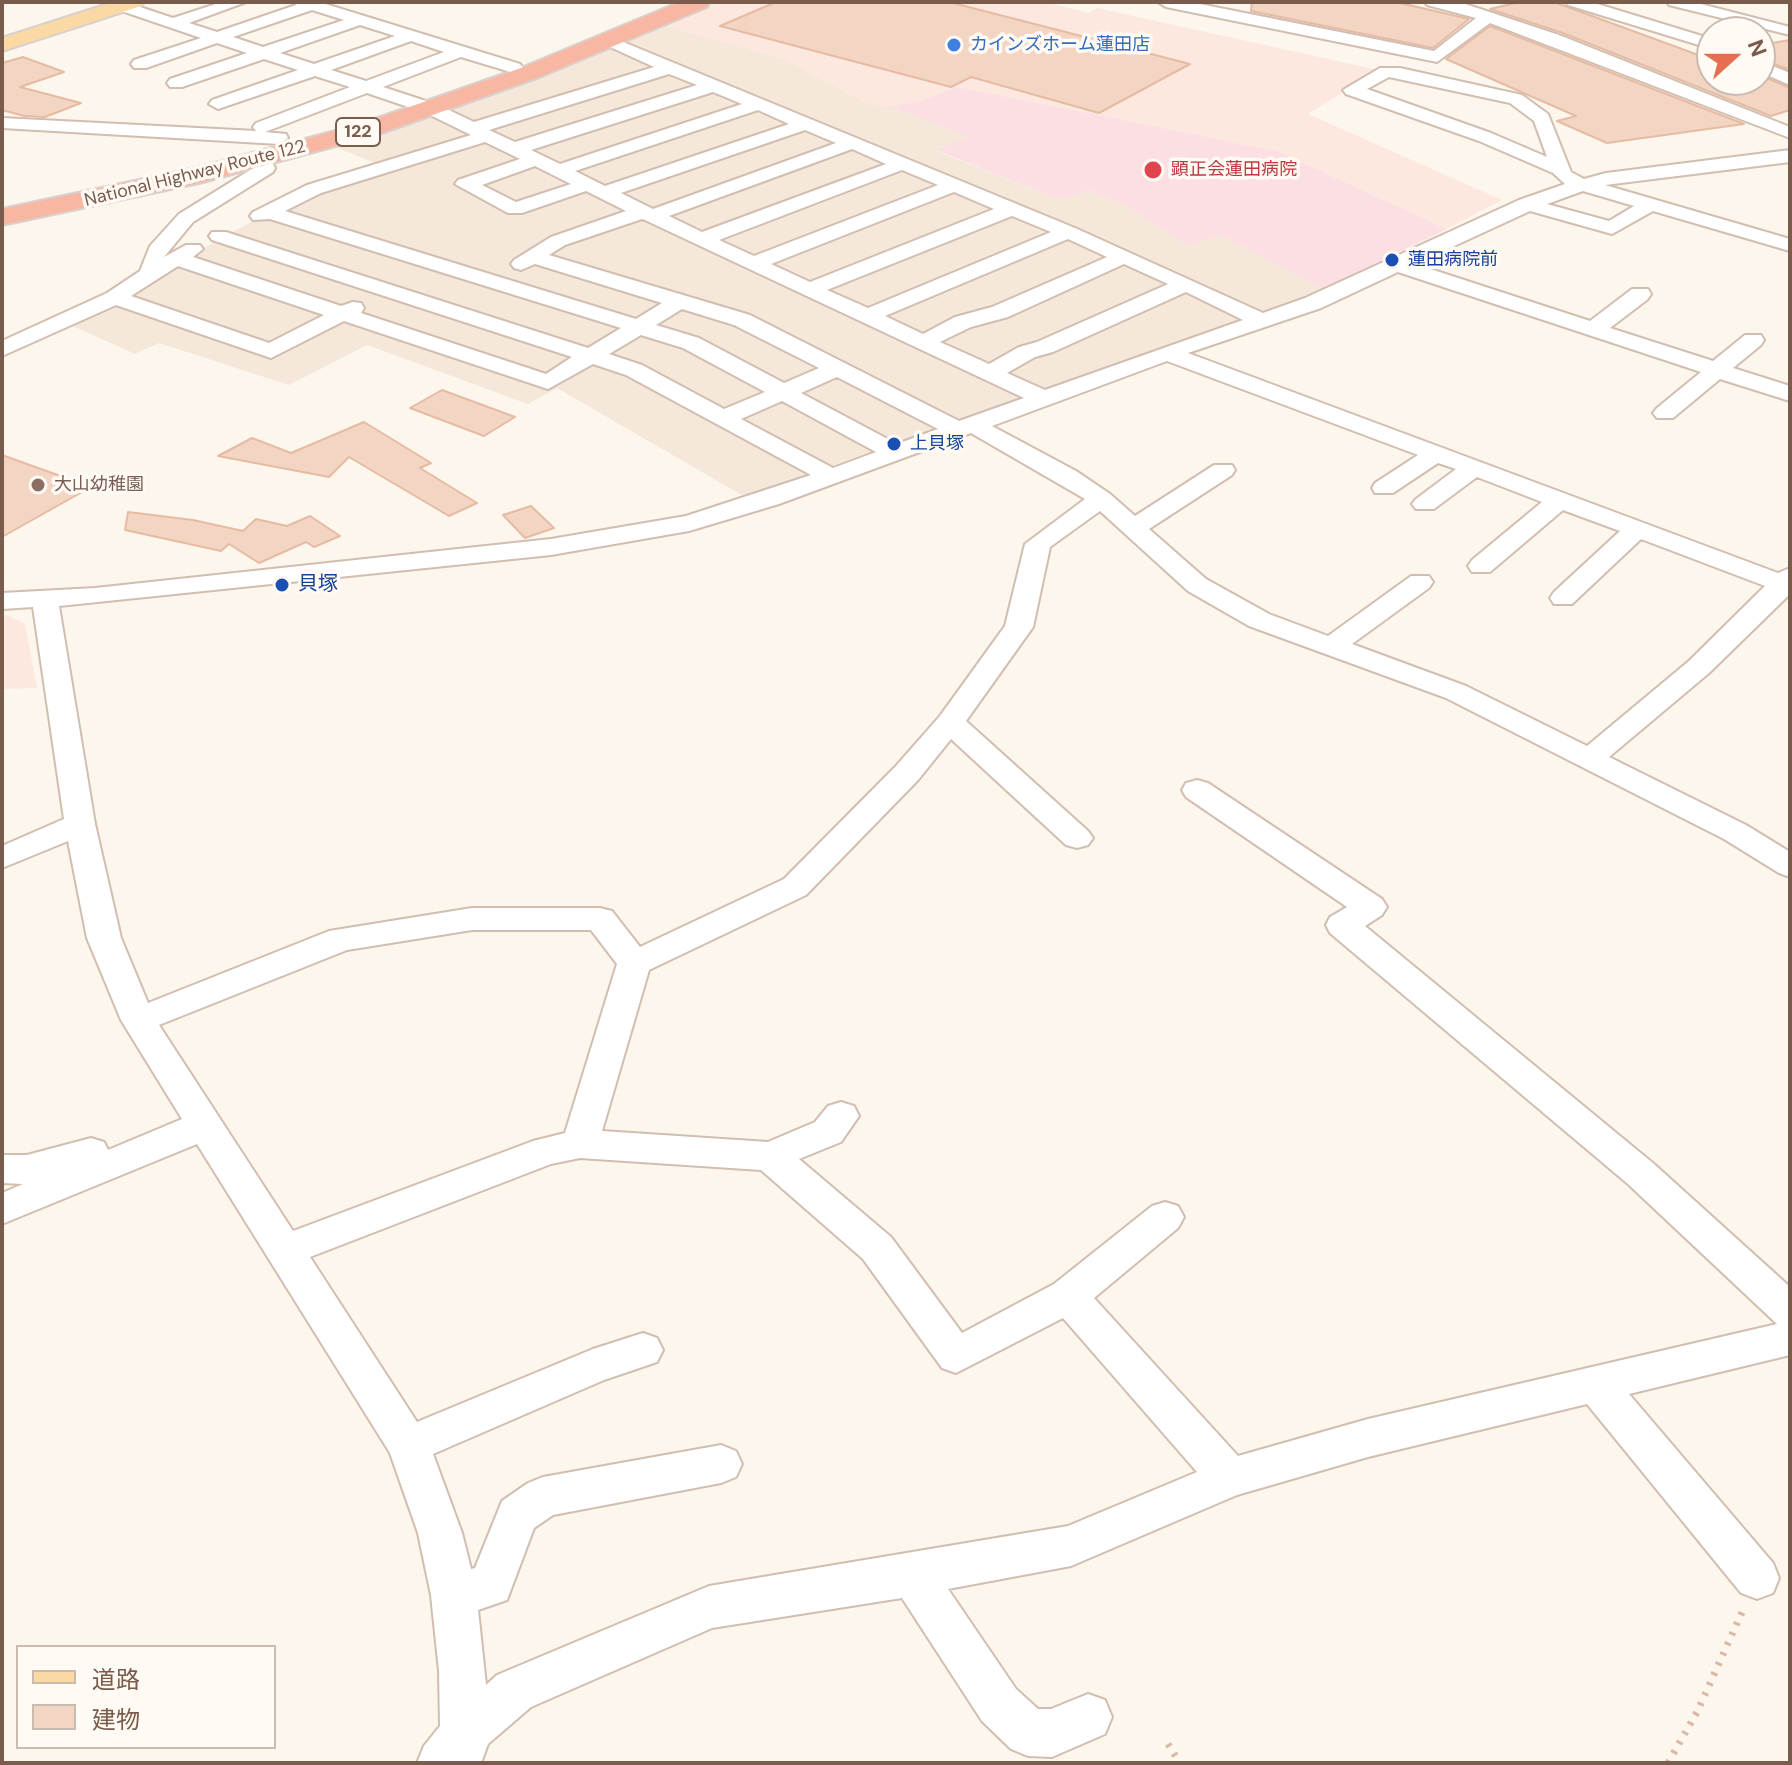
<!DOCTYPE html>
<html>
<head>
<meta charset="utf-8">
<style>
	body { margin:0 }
	#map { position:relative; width:1792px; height:1765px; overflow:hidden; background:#fdf6ec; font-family:"DM Sans","Noto Sans JP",sans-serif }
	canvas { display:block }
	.frame { position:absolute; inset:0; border:4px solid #7a5c4d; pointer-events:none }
	.legend { position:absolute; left:16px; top:1645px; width:260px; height:104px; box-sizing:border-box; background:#fffaf3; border:2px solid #cabbb1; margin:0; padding:10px 14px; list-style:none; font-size:24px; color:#7a5c4d }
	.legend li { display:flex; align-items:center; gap:16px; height:40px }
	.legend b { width:40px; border:2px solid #cabbb1 }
	.north { position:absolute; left:1696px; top:16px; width:80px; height:80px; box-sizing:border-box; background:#fffaf3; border:2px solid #cabbb1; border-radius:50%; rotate:69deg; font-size:22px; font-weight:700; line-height:32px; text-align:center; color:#7a5c4d }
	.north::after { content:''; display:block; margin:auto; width:28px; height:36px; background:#e76f51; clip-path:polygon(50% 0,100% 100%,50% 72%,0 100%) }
</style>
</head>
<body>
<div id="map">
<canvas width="1792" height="1765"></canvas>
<div class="frame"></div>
<ul class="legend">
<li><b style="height:10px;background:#fbd9a5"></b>道路</li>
<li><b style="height:22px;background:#f3d5c3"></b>建物</li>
</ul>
<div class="north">N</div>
</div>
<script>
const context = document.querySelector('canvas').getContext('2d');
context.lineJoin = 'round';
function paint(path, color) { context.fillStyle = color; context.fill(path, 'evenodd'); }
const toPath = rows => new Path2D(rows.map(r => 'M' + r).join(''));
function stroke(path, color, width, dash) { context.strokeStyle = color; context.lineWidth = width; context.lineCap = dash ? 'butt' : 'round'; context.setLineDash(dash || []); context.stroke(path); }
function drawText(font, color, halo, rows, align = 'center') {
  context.font = font + ' "DM Sans","Noto Sans JP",sans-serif'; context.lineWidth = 7; context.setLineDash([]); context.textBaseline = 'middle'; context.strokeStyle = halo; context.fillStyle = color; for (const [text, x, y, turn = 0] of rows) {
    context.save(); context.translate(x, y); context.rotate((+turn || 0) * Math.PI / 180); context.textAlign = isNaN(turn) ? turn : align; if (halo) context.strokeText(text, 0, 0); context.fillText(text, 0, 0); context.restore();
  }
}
const residential = toPath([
	[665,25,785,59,865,102,890,106,969,137,937,151,1060,200,1089,190,1124,205,1187,245,1220,235,1323,289,745,497,557,388,528,404,367,345,289,385,159,343,135,354,68,324,312,188,380,165,335,147,474,103]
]);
const commercial = toPath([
	[719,2,1045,2,1088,13,1097,8,1378,70,1308,114,1502,200,1447,229,1277,151,958,87,920,101,884,107,865,102,785,59,665,25],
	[7,615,25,624,37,688,2,689,2,616]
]);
const medical = toPath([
	[958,87,1277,151,1447,229,1323,289,1220,235,1187,245,1124,205,1089,190,1060,200,936,150,968,137,890,106,920,101]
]);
const building = toPath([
	[776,2,949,2,1190,64,1099,113,971,77,951,87,720,26,776,2],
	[1252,2,1396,2,1469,19,1433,48,1251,11,1252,2],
	[1520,2,1554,2,1712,60,1712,80,1760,80,1760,75,1790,88,1790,110,1771,116,1560,32,1490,9,1520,2],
	[1490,26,1744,124,1607,143,1557,121,1576,116,1446,59,1490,26],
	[1790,40,1790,70,1760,58,1760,45,1790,40],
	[23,57,64,72,20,87,81,103,45,117,24,116,2,110,2,63,23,57],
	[442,390,515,417,484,436,410,408,442,390],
	[364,422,431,463,420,468,477,503,449,516,349,457,329,477,218,456,252,438,291,453,364,422],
	[2,455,91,487,2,537,2,455],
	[531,506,554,528,525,538,503,515,531,506],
	[128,512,193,520,243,531,256,519,287,526,310,516,340,536,314,547,306,542,259,563,229,544,221,551,125,530,128,512]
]);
const path = toPath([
	[1168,1744,1180,1763],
	[1668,1763,1697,1712,1743,1610]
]);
const minor = toPath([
	[222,2,246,2,189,23,217,32,296,5,294,2,319,2,520,64,523,68,514,73,461,57,383,87,438,105,474,122,654,67,597,41,605,36,611,37,1075,228,1263,313,1305,298,1519,200,1565,184,1553,173,1479,141,1346,94,1343,90,1380,68,1400,68,1522,95,1548,114,1571,172,1584,179,1606,173,1790,150,1790,162,1605,185,1790,239,1790,251,1653,211,1612,234,1530,211,1415,264,1590,321,1632,289,1648,289,1651,294,1648,299,1610,328,1713,361,1745,335,1761,335,1764,340,1761,345,1733,368,1790,386,1790,401,1720,379,1673,418,1657,418,1653,413,1657,408,1701,372,1398,272,1321,308,1188,353,1778,573,1790,568,1790,594,1709,673,1609,757,1746,825,1790,852,1790,877,1779,873,1724,839,1446,698,1249,626,1188,591,1100,511,1050,547,1033,627,966,721,1088,831,1093,838,1088,845,1077,848,1066,845,951,739,918,780,806,895,649,970,602,1131,768,1142,815,1122,828,1106,841,1102,854,1106,859,1116,841,1142,799,1159,891,1237,962,1333,1054,1284,1152,1206,1165,1202,1178,1206,1184,1217,1178,1228,1094,1298,1238,1456,1368,1419,1777,1324,1628,1184,1330,933,1326,925,1330,917,1347,907,1186,797,1182,790,1186,783,1197,780,1208,783,1382,899,1387,907,1382,915,1365,926,1654,1164,1790,1287,1790,1355,1629,1394,1773,1563,1779,1578,1773,1593,1757,1599,1741,1593,1587,1404,1368,1457,1237,1495,1071,1566,948,1589,1016,1689,1038,1709,1051,1709,1088,1694,1105,1700,1112,1717,1105,1734,1052,1757,1028,1756,1011,1749,982,1721,902,1598,712,1628,531,1707,488,1744,481,1763,417,1763,424,1746,440,1726,439,1671,431,1595,418,1533,390,1453,197,1144,2,1224,2,1193,23,1184,2,1183,2,1155,27,1155,91,1138,104,1142,108,1150,182,1119,121,1020,87,938,68,841,2,868,2,846,64,819,33,607,2,609,2,593,95,588,551,539,686,516,811,475,626,375,593,364,548,389,344,321,271,358,116,305,2,356,2,341,107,293,140,271,150,246,179,214,255,167,251,160,260,154,267,156,273,164,275,168,273,172,193,222,164,257,186,245,200,245,203,249,193,257,341,306,353,302,361,303,364,308,361,313,546,374,572,357,212,240,209,236,212,232,226,232,588,348,621,328,270,219,253,220,250,216,253,212,307,185,471,135,426,113,367,93,265,132,286,134,288,138,279,144,2,128,2,118,256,131,253,127,256,123,350,87,315,76,218,109,209,104,212,100,298,70,264,59,182,87,170,87,167,83,170,79,247,53,217,43,146,68,134,68,131,64,134,60,201,38,116,9,116,3,128,3,173,18,222,2],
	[312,10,344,20,263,47,233,37,312,10],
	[360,25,395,36,314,64,280,53,360,25],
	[411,41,444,52,366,81,331,70,411,41],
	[669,74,697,85,515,142,489,130,669,74],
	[1389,77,1510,103,1534,121,1547,157,1491,133,1367,89,1389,77],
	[713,92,742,104,560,164,531,150,713,92],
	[758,110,789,124,605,186,575,171,758,110],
	[805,130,836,143,653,209,621,193,805,130],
	[485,142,520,159,458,180,455,184,508,213,522,213,586,191,626,211,551,237,514,260,511,264,514,268,521,270,535,264,662,303,636,319,285,211,321,193,485,142],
	[852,149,886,164,702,232,669,216,852,149],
	[535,166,571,184,516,202,482,185,535,166],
	[902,170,938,185,754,256,719,240,902,170],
	[1583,191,1634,206,1609,221,1547,204,1583,191],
	[954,192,994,209,810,282,771,264,954,192],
	[1012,216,1051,232,868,308,827,290,1012,216],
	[642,219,645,220,1024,398,959,421,750,315,549,255,565,245,642,219],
	[1068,239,1107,257,992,307,955,317,923,334,885,316,1068,239],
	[1124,264,1168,284,1037,342,1019,347,989,364,940,342,971,327,1008,317,1124,264],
	[178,266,324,315,269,343,131,296,178,266],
	[1186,292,1243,320,1045,390,1007,373,1035,357,1053,352,1186,292],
	[682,309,734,325,819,368,784,383,699,338,656,325,682,309],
	[641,335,683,348,765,392,724,409,642,365,609,354,641,335],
	[1167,361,1418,455,1375,483,1372,488,1375,493,1393,493,1438,463,1456,469,1416,499,1412,504,1416,509,1434,509,1477,477,1542,502,1472,560,1468,566,1472,572,1490,572,1563,510,1620,531,1554,592,1550,598,1554,604,1572,604,1641,539,1765,586,1689,661,1587,746,1466,686,1352,644,1429,588,1433,582,1429,576,1411,576,1328,636,1269,614,1206,579,1149,529,1232,475,1235,470,1232,465,1214,465,1135,516,1110,494,1076,471,992,426,1167,361],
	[837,377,938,429,897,444,801,393,837,377],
	[782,401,876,452,833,468,741,419,782,401],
	[971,433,1085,499,1025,544,1005,626,940,716,896,766,784,879,640,947,612,911,600,908,472,908,329,931,148,1003,121,938,95,824,59,606,551,555,689,531,779,504,971,433],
	[472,930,591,930,617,964,565,1133,533,1141,293,1231,159,1025,347,950,472,930],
	[580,1158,761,1170,863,1259,942,1368,956,1373,1063,1318,1197,1472,1068,1526,709,1586,497,1675,486,1685,478,1610,507,1600,534,1528,553,1515,721,1483,736,1477,742,1464,736,1451,721,1445,543,1477,528,1483,502,1501,475,1568,471,1569,462,1533,433,1454,604,1380,657,1362,663,1350,657,1338,643,1333,593,1349,417,1422,310,1257,551,1164,580,1158],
	[1158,2,1190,2,1434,51,1476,18,1427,5,1425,2,1462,3,1559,35,1790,127,1790,138,1490,23,1437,62,1166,7,1158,2],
	[1566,2,1591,2,1712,39,1712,49,1568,5,1566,2],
	[1667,2,1693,2,1790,27,1790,35,1669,5,1667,2],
	[1760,61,1790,73,1790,85,1760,72,1760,61]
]);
const major = toPath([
	[114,2,144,2,141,6,2,51,2,38,114,2]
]);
const highway = toPath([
	[680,2,710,2,707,7,537,78,376,135,199,183,2,225,2,209,196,168,358,125,521,68,680,2]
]);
const markers = [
	[954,45,8,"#3f7fe0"],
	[1153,170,10,"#e0444e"],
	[1392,260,8,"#1a4fb4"],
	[894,444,8,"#1a4fb4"],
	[38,485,8,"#8d6e63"],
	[282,585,8,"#1a4fb4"]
];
const farShopnames = [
	["カインズホーム蓮田店",970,45]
];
const shields = [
	[358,132,44]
];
const shieldNames = [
	["122",358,132]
];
const farHealthnames = [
	["顕正会蓮田病院",1171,170]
];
const farStreetnames = [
	["National Highway Route 122",195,174,-14]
];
const farTransitnames = [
	["蓮田病院前",1408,260],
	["上貝塚",910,444]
];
const farEducationnames = [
	["大山幼稚園",54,485]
];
const transitNames = [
	["貝塚",298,585]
];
paint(residential, '#f5e8da');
paint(commercial, '#fde8e0');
paint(medical, '#fbdfe3');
paint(building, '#f3d5c3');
stroke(building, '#e6bba3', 2);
stroke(minor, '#d1beb0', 4);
stroke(major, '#dad1cd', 4);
stroke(highway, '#dad1cd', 4);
stroke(path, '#d9b8a5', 7, [3, 8]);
paint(minor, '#fff');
paint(major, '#fbd9a5');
paint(highway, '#f7b7a3');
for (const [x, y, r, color] of markers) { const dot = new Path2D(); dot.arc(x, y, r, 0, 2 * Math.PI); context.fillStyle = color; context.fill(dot); stroke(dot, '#fffaf3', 3); }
drawText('18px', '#366cbe', '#fffaf3', farShopnames, 'left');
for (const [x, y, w] of shields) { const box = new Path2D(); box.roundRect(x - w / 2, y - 14, w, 28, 6); context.fillStyle = '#fffaf3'; context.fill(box); stroke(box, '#7a5c4d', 2); }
drawText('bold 18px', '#7a5c4d', null, shieldNames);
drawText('18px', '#be3a42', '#fffaf3', farHealthnames, 'left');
drawText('18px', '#7a5c4d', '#fffaf3', farStreetnames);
drawText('18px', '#164399', '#fffaf3', farTransitnames, 'left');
drawText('18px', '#785e54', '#fffaf3', farEducationnames, 'left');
drawText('20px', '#164399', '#fffaf3', transitNames, 'left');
</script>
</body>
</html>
